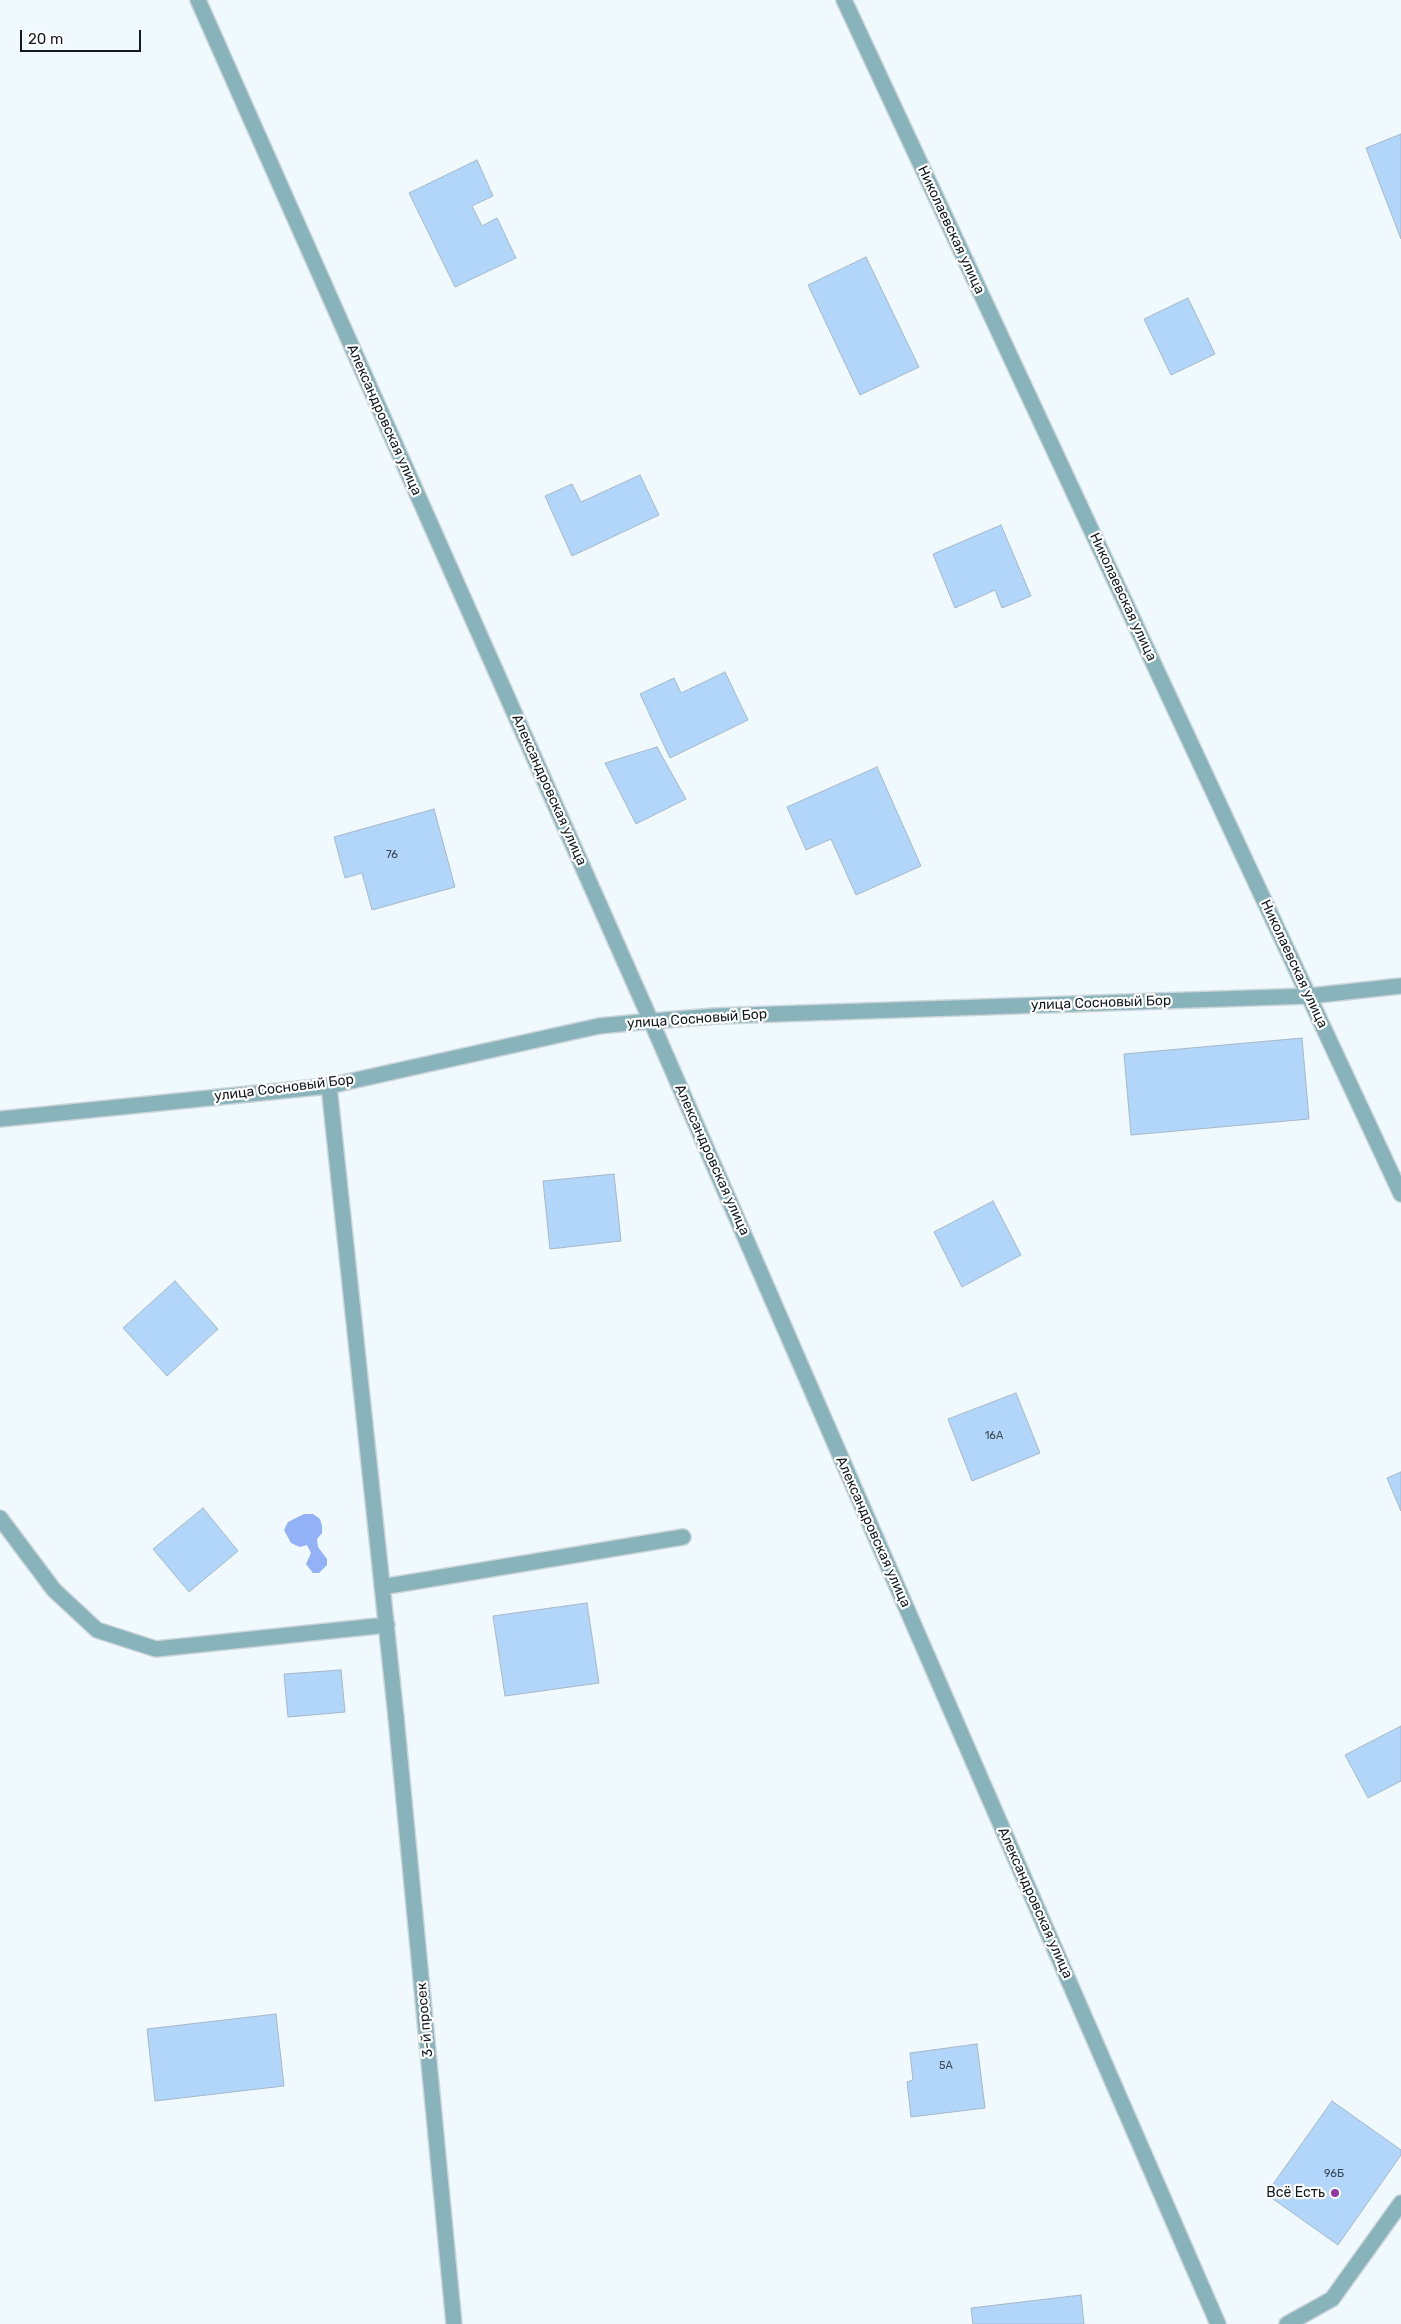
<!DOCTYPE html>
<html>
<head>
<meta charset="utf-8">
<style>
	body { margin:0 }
	#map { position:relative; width:1401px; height:2324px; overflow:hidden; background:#eff9fe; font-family:Rubik,sans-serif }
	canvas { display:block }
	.scale { position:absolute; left:20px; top:30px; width:121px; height:22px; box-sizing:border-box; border:2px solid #131b20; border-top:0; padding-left:6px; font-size:15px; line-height:18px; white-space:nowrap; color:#131b20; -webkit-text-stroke:4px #fff; paint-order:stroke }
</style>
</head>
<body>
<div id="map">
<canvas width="1401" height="2324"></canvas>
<div class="scale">20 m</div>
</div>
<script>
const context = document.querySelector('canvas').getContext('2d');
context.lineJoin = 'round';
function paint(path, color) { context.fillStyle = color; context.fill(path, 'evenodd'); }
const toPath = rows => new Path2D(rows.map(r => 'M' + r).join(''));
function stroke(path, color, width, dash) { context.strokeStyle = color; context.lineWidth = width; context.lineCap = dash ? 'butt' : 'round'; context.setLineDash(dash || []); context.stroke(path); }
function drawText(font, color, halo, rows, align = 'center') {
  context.font = font + ' Rubik,sans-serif'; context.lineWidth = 4.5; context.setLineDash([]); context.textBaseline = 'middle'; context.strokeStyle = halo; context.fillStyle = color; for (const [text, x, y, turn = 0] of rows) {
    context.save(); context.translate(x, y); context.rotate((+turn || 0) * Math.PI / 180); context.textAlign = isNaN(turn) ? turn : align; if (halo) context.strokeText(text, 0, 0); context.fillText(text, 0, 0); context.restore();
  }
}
const water = toPath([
	[304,1514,313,1514,320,1519,322,1526,322,1533,317,1539,318,1547,327,1559,327,1565,319,1573,313,1573,306,1564,311,1553,307,1545,300,1547,291,1543,284,1530,288,1522]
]);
const building = toPath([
	[1401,134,1401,239,1366,148,1401,134],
	[477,160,493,196,472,206,482,226,497,218,516,258,455,287,409,193,477,160],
	[866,257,919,367,860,395,808,285,866,257],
	[1188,298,1215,354,1171,375,1144,319,1188,298],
	[640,475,659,515,572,556,545,496,572,484,581,502,640,475],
	[1001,525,1031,596,1002,608,995,590,955,608,933,554,1001,525],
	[725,672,748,720,670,758,640,694,674,678,681,693,725,672],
	[657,747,686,799,636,824,605,763,657,747],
	[877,767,921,866,856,895,831,839,806,850,787,807,877,767],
	[434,809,455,887,372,910,362,873,345,878,334,837,434,809],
	[1302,1038,1309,1119,1131,1135,1124,1054,1302,1038],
	[614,1174,621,1241,550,1249,543,1181,614,1174],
	[993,1201,1021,1255,962,1287,934,1232,993,1201],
	[175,1281,218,1329,167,1376,123,1328,175,1281],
	[1016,1393,1040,1453,972,1481,948,1419,1016,1393],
	[1401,1472,1401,1511,1387,1478,1401,1472],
	[203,1508,238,1551,189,1592,153,1549,203,1508],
	[587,1603,599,1683,505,1696,493,1616,587,1603],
	[341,1670,345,1712,288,1717,284,1674,341,1670],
	[1401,1726,1401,1781,1368,1798,1345,1755,1401,1726],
	[276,2014,284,2086,155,2101,147,2029,276,2014],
	[977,2044,985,2108,911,2117,907,2082,913,2080,910,2053,977,2044],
	[1332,2101,1401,2150,1401,2155,1338,2245,1266,2194,1332,2101],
	[1081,2295,1084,2324,973,2324,971,2308,1081,2295]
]);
const service = toPath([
	[329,1086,396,1717],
	[0,1518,54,1590,97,1630,156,1649,387,1625],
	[382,1587,683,1537],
	[1287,2324,1332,2299,1401,2203]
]);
const minor = toPath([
	[198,0,651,1021,1218,2324],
	[844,0,1401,1194],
	[0,1119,329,1086,599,1026,651,1021,716,1016,1309,996,1401,986],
	[396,1717,454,2324]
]);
const markers = [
	[1335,2193,5,"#9337a2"]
];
const numberNames = [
	["76",392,855],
	["16А",994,1436],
	["5А",946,2066],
	["96Б",1334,2174]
];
const streetNames = [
	["Николаевская улица",951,230,65],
	["Александровская улица",384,420,66],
	["Николаевская улица",1123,597,65],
	["Александровская улица",549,790,66],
	["Николаевская улица",1294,964,65],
	["улица Сосновый Бор",1101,1003,-2],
	["улица Сосновый Бор",697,1019,-4],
	["улица Сосновый Бор",284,1088,-7],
	["Александровская улица",712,1160,66],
	["Александровская улица",873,1532,66],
	["Александровская улица",1035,1903,66],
	["3-й просек",425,2020,-95]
];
const poiNames = [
	["Всё Есть",1325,2193]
];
paint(water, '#92b1f6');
paint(building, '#b1d6f9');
stroke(building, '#a6b8c8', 1);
stroke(service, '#ccd5da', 18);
stroke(minor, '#ccd5da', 18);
stroke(service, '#88b3ba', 15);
stroke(minor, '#88b3ba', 15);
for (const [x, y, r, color] of markers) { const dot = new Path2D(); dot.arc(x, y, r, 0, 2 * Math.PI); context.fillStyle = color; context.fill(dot); stroke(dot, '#fff', 2); }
drawText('11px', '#3a4a56', null, numberNames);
drawText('14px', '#131b20', '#fff', streetNames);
drawText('14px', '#131b20', '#fff', poiNames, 'right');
</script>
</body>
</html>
